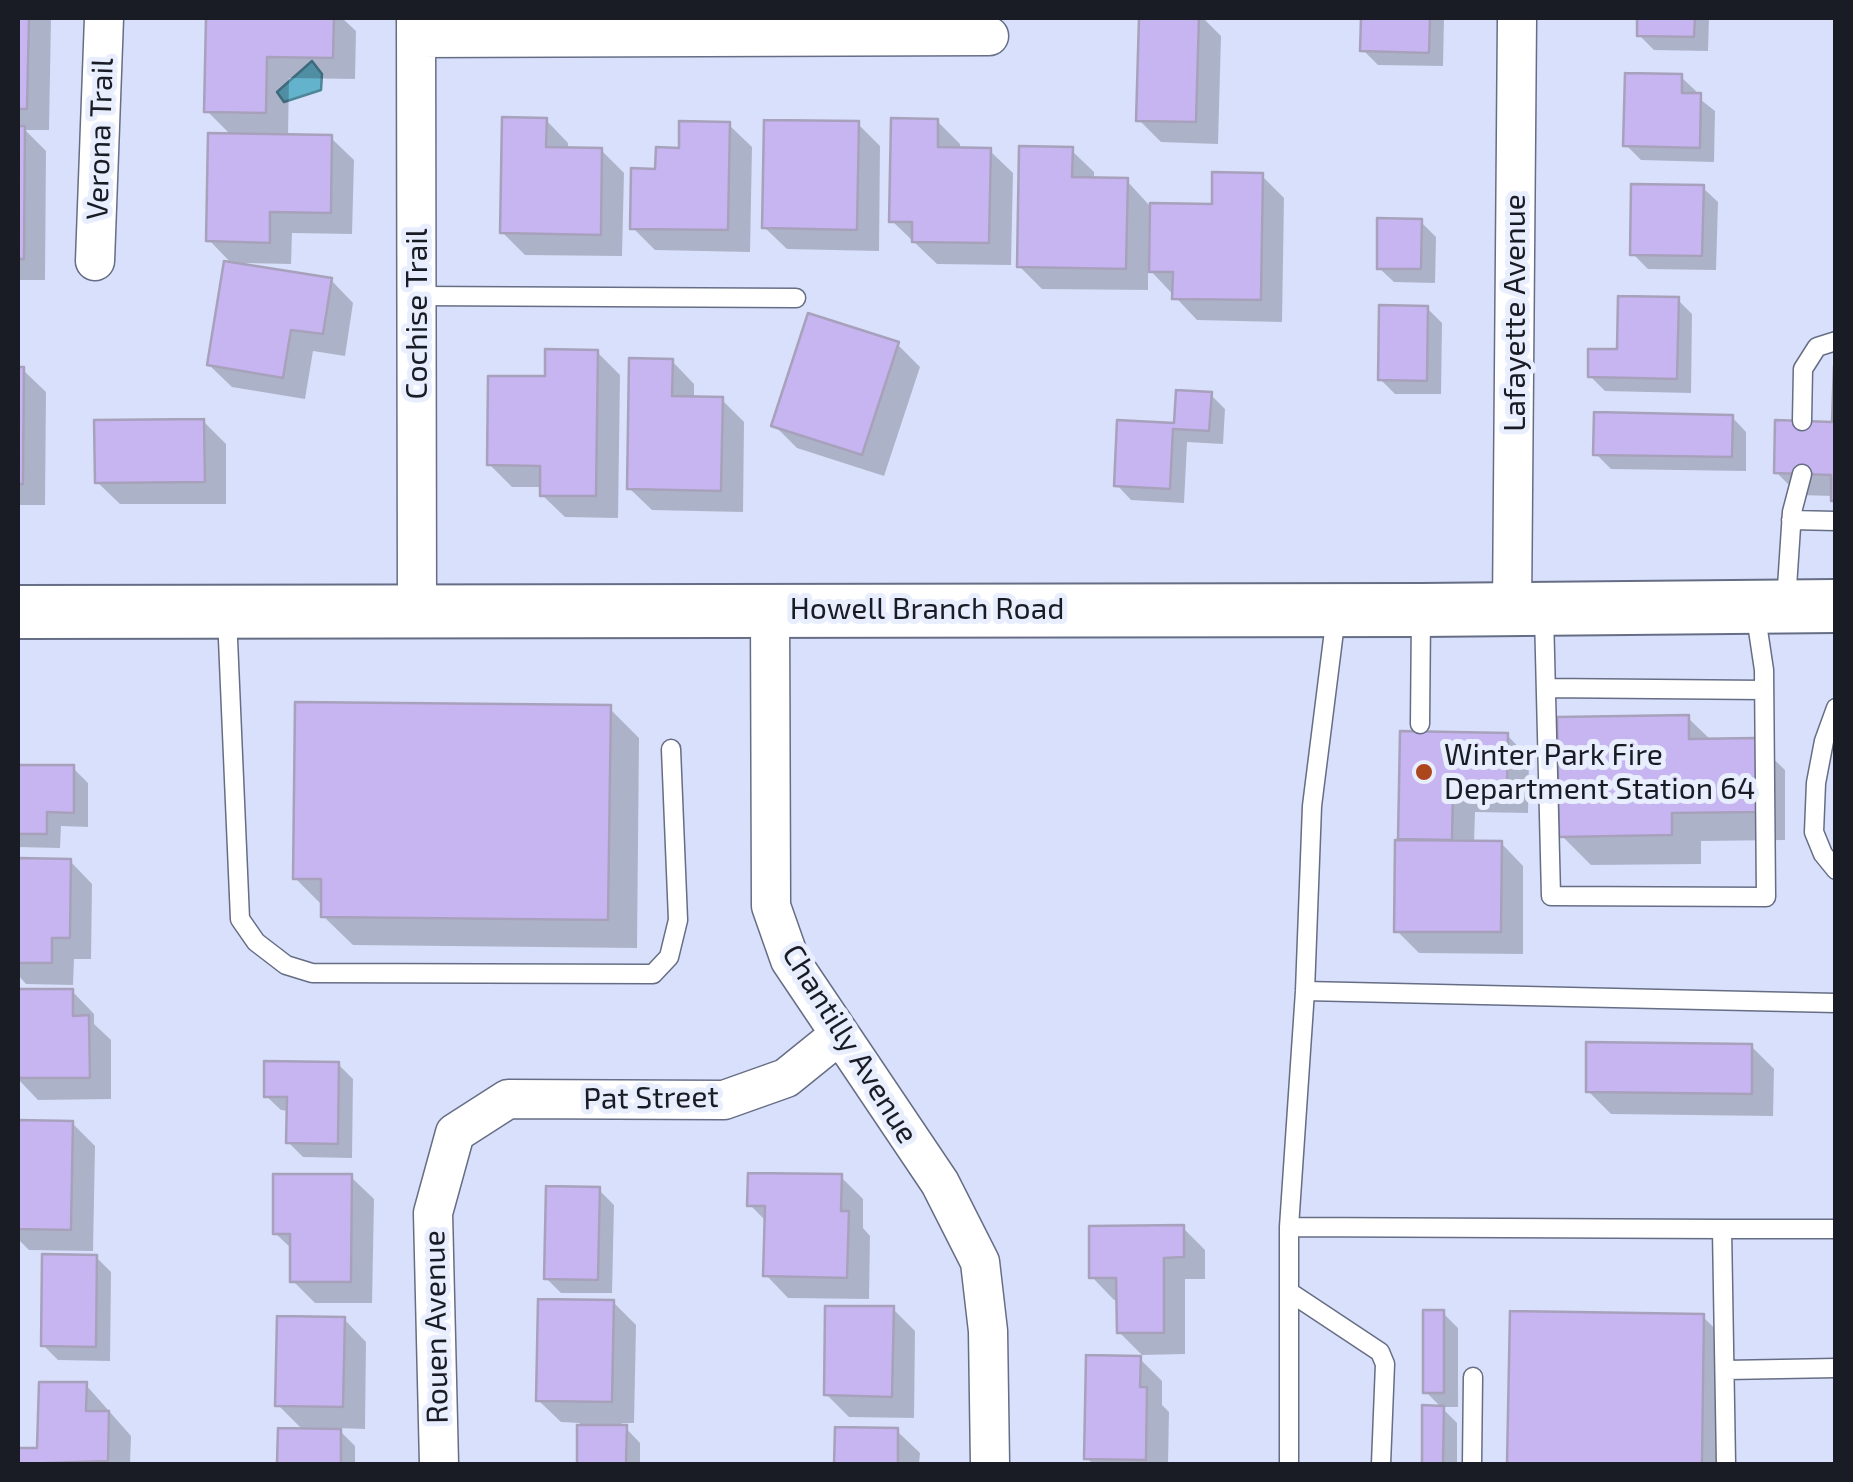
<!DOCTYPE html>
<html>
<head>
<meta charset="utf-8">
<style>
	body { margin:0 }
	#map { position:relative; width:1853px; height:1482px; overflow:hidden; background:#d8e0fb; font-family:"Exo 2",sans-serif }
	canvas { display:block }
	.frame { position:absolute; inset:0; border:20px solid #191c25; pointer-events:none }
</style>
</head>
<body>
<div id="map">
<canvas width="1853" height="1482"></canvas>
<div class="frame"></div>
</div>
<script>
const context = document.querySelector('canvas').getContext('2d');
context.lineJoin = 'round';
function paint(path, color) { context.fillStyle = color; context.fill(path, 'evenodd'); }
const toPath = rows => new Path2D(rows.map(r => 'M' + r).join(''));
function stroke(path, color, width, dash) { context.strokeStyle = color; context.lineWidth = width; context.lineCap = dash ? 'butt' : 'round'; context.setLineDash(dash || []); context.stroke(path); }
function drawText(font, color, halo, rows, align = 'center') {
  context.font = font + ' "Exo 2",sans-serif'; context.lineWidth = 10; context.setLineDash([]); context.textBaseline = 'middle'; context.strokeStyle = halo; context.fillStyle = color; for (const [text, x, y, turn = 0] of rows) {
    context.save(); context.translate(x, y); context.rotate((+turn || 0) * Math.PI / 180); context.textAlign = isNaN(turn) ? turn : align; if (halo) context.strokeText(text, 0, 0); context.fillText(text, 0, 0); context.restore();
  }
}
const water = toPath([
	[312,61,322,74,321,90,284,102,277,92,312,61]
]);
const shadow = toPath([
	[18,18,51,18,49,130,25,130,46,151,45,280,18,280,18,129,23,129,18,123],
	[208,18,342,18,356,31,355,79,289,78,288,137,331,138,354,160,352,234,292,233,291,264,244,263,244,266,331,280,353,303,345,356,313,351,305,399,232,387,209,365,233,265,209,240,232,136,207,111],
	[1142,18,1203,18,1221,36,1218,144,1161,142,1139,120],
	[1364,18,1444,18,1443,66,1378,65,1363,50],
	[1640,18,1709,18,1708,51,1654,50,1639,35],
	[1681,77,1696,91,1696,96,1715,111,1714,162,1641,160,1626,145],
	[546,120,568,143,568,149,601,150,624,173,622,256,525,255,502,232],
	[937,121,960,144,960,150,990,151,1013,173,1011,265,937,264,892,221],
	[858,124,880,146,879,251,787,249,764,227],
	[729,125,752,147,750,252,655,250,633,228,658,171,681,150],
	[1071,150,1094,172,1094,180,1127,181,1149,205,1214,207,1262,176,1284,198,1282,322,1197,320,1148,268,1148,290,1042,289,1019,266],
	[1703,188,1718,202,1716,270,1648,269,1633,254],
	[1421,222,1436,237,1435,283,1394,282,1379,268],
	[1678,300,1692,314,1691,393,1605,391,1590,376],
	[1427,308,1442,323,1441,394,1395,394,1380,379],
	[897,344,920,367,884,476,797,448,774,425],
	[597,352,620,375,618,518,565,517,542,495,542,487,512,487,489,464,547,379],
	[672,361,694,384,694,399,722,400,744,422,743,512,652,510,629,488],
	[18,370,23,370,46,392,45,505,18,505],
	[1836,391,1836,502,1833,496,1799,495,1776,472,1835,424],
	[1211,395,1225,409,1223,444,1187,442,1184,503,1131,500,1117,485,1120,422,1177,425],
	[1732,417,1746,432,1746,471,1611,469,1596,454],
	[203,421,226,444,226,504,120,504,97,482],
	[609,708,639,738,637,948,353,945,323,916,323,906,295,878],
	[1688,718,1712,741,1755,741,1785,770,1785,840,1701,841,1701,864,1591,865,1562,836],
	[1403,733,1507,735,1529,758,1528,813,1475,812,1474,843,1501,843,1523,866,1523,954,1419,953,1397,931],
	[18,767,73,768,88,783,88,827,61,826,60,848,18,847],
	[18,860,70,861,92,884,91,959,74,959,73,985,26,984,18,975],
	[72,991,94,1014,94,1024,111,1040,111,1099,38,1100,18,1079,18,992],
	[1751,1046,1774,1069,1773,1116,1611,1114,1588,1091],
	[338,1064,353,1079,352,1158,303,1157,288,1142,289,1111,281,1110,266,1096],
	[18,1122,72,1123,95,1146,93,1251,29,1250,18,1239],
	[351,1177,374,1199,372,1303,315,1303,292,1280,293,1250,275,1233],
	[841,1177,863,1199,863,1228,870,1236,869,1299,788,1298,766,1275,767,1222,750,1205],
	[599,1190,614,1205,612,1293,561,1293,546,1278],
	[1183,1228,1205,1250,1205,1279,1185,1279,1185,1354,1142,1355,1119,1332,1119,1300,1114,1300,1092,1277],
	[96,1257,111,1272,110,1361,58,1360,43,1345],
	[613,1302,636,1325,634,1423,621,1423,640,1443,640,1464,579,1464,580,1423,561,1422,538,1400],
	[893,1309,915,1331,914,1418,849,1417,826,1394],
	[1443,1313,1458,1328,1458,1407,1441,1407,1457,1423,1457,1464,1424,1464,1425,1408,1442,1408,1426,1392],
	[1513,1313,1703,1317,1733,1346,1731,1464,1510,1464],
	[344,1319,366,1342,365,1429,337,1428,355,1446,355,1464,280,1464,280,1430,304,1431,278,1405],
	[1140,1359,1162,1381,1162,1405,1169,1412,1168,1464,1093,1464,1087,1458],
	[86,1385,131,1436,130,1464,18,1464,18,1450,40,1451],
	[837,1430,897,1431,920,1453,919,1464,836,1464]
]);
const building = toPath([
	[18,18,29,18,27,109,18,109,18,18],
	[206,18,334,18,333,58,267,57,266,113,204,112,206,18],
	[1139,18,1199,18,1196,122,1136,121,1139,18],
	[1361,18,1430,18,1429,53,1360,51,1361,18],
	[1637,18,1695,18,1694,37,1637,36,1637,18],
	[1625,73,1682,74,1682,93,1701,93,1700,148,1623,146,1625,73],
	[502,117,547,118,546,147,602,148,601,235,500,233,502,117],
	[891,118,938,119,938,147,991,148,989,243,912,242,912,222,889,222,891,118],
	[764,120,859,121,857,230,762,228,764,120],
	[679,121,730,122,728,230,630,229,631,168,655,169,656,147,679,148,679,121],
	[18,126,25,126,24,259,18,259,18,126],
	[208,133,332,135,331,213,270,212,270,243,206,241,208,133],
	[1019,146,1073,147,1072,177,1128,178,1126,269,1017,267,1019,146],
	[1212,172,1263,173,1261,300,1172,299,1173,272,1149,272,1150,203,1212,204,1212,172],
	[1631,184,1704,185,1702,256,1630,255,1631,184],
	[1377,218,1422,219,1421,269,1377,269,1377,218],
	[224,261,332,278,323,334,291,330,283,378,207,365,224,261],
	[1618,296,1679,297,1677,379,1588,377,1588,349,1617,349,1618,296],
	[1379,305,1428,306,1427,381,1378,380,1379,305],
	[808,313,899,342,862,455,771,426,808,313],
	[545,349,598,350,596,496,540,496,540,466,487,465,488,376,545,376,545,349],
	[629,358,673,359,672,396,723,397,721,491,627,489,629,358],
	[1834,366,1836,366,1836,501,1831,501,1831,475,1774,473,1775,420,1832,422,1834,366],
	[18,367,24,367,23,484,18,484,18,367],
	[1176,390,1212,392,1209,431,1173,429,1170,489,1114,486,1117,420,1174,423,1176,390],
	[1594,412,1733,415,1732,457,1593,455,1594,412],
	[204,419,205,482,95,483,94,420,204,419],
	[295,702,611,705,608,920,321,917,321,879,293,879,295,702],
	[1689,715,1689,739,1756,738,1757,812,1672,813,1672,835,1559,837,1557,717,1689,715],
	[1400,731,1508,733,1507,792,1453,791,1452,840,1398,839,1400,731],
	[18,765,74,765,74,813,47,812,47,834,18,834,18,765],
	[1395,840,1502,841,1501,932,1394,932,1395,840],
	[18,858,71,859,70,938,52,938,52,963,18,963,18,858],
	[18,989,73,989,73,1016,89,1015,90,1078,18,1078,18,989],
	[1586,1042,1752,1044,1752,1094,1586,1092,1586,1042],
	[264,1061,339,1062,338,1144,286,1143,287,1097,264,1097,264,1061],
	[18,1120,73,1121,71,1230,18,1229,18,1120],
	[748,1173,842,1174,841,1211,849,1211,847,1278,763,1276,765,1206,747,1206,748,1173],
	[273,1174,352,1174,351,1282,290,1282,290,1234,273,1234,273,1174],
	[546,1186,600,1187,598,1280,544,1279,546,1186],
	[1184,1225,1184,1257,1164,1258,1164,1333,1117,1333,1116,1278,1089,1278,1089,1226,1184,1225],
	[42,1254,97,1255,96,1347,41,1346,42,1254],
	[538,1299,614,1300,612,1402,536,1401,538,1299],
	[825,1306,894,1306,892,1397,824,1395,825,1306],
	[1423,1310,1444,1310,1444,1393,1423,1393,1423,1310],
	[1510,1311,1704,1314,1702,1464,1507,1464,1510,1311],
	[277,1316,345,1317,343,1407,275,1406,277,1316],
	[1086,1355,1141,1356,1140,1387,1147,1387,1146,1460,1084,1459,1086,1355],
	[39,1382,87,1382,86,1411,109,1411,108,1461,18,1464,18,1448,37,1448,39,1382],
	[1422,1405,1444,1406,1443,1464,1422,1464,1422,1405],
	[577,1425,627,1425,626,1464,577,1464,577,1425],
	[835,1427,898,1428,898,1464,834,1464,835,1427],
	[278,1428,341,1429,341,1464,277,1464,278,1428]
]);
const lane = toPath([
	[417,296,796,298],
	[1802,421,1803,369,1817,347,1836,341],
	[1791,520,1836,521],
	[1786,602,1792,512,1802,474],
	[1544,614,1551,896,1766,897,1764,670,1755,610],
	[227,616,240,919,256,942,286,965,312,973,653,974,669,957,678,920,671,749],
	[1546,688,1764,690],
	[1836,708,1824,741,1816,783,1814,832,1823,854,1836,870],
	[1420,724,1421,616],
	[1305,991,1836,1003],
	[1289,1227,1722,1229,1726,1464],
	[1722,1229,1836,1229],
	[1291,1293,1380,1352,1385,1364,1381,1464],
	[1726,1370,1836,1368],
	[1289,1464,1289,1227,1305,991,1312,806,1336,615],
	[1472,1464,1473,1377]
]);
const street = toPath([
	[416,18,417,610],
	[416,38,989,36],
	[95,261,104,18],
	[770,609,771,906,790,960,940,1183,980,1262,988,1331,990,1464],
	[1512,609,1517,18],
	[439,1464,433,1213,455,1133,508,1099,724,1100,786,1078,838,1036]
]);
const secondary = toPath([
	[18,612,1421,610,1836,606]
]);
const markers = [
	[1424,772,10,"#ac461c"]
];
const streetNames = [
	["Verona Trail",100,139,-88],
	["Lafayette Avenue",1515,313,-90],
	["Cochise Trail",417,314,-90],
	["Howell Branch Road",927,609],
	["Chantilly Avenue",850,1044,58],
	["Pat Street",651,1098,-1],
	["Rouen Avenue",436,1327,-91]
];
const poiNames = [
	["Winter Park Fire",1444,755],
	["Department Station 64",1444,789]
];
paint(water, '#64b3cc');
stroke(water, '#4e869a', 2.5);
paint(shadow, '#0003');
paint(building, '#c6b5f1');
stroke(building, '#a8a1bb', 2.5);
stroke(lane, '#666e85', 21);
stroke(street, '#666e85', 41);
stroke(secondary, '#666e85', 56);
stroke(lane, '#fff', 18);
stroke(street, '#fff', 38);
stroke(secondary, '#fff', 52);
for (const [x, y, r, color] of markers) { const dot = new Path2D(); dot.arc(x, y, r, 0, 2 * Math.PI); context.fillStyle = color; context.fill(dot); stroke(dot, '#e9eefe', 4); }
drawText('30px', '#191c25', '#e9eefe', streetNames);
drawText('30px', '#191c25', '#e9eefe', poiNames, 'left');
</script>
</body>
</html>
